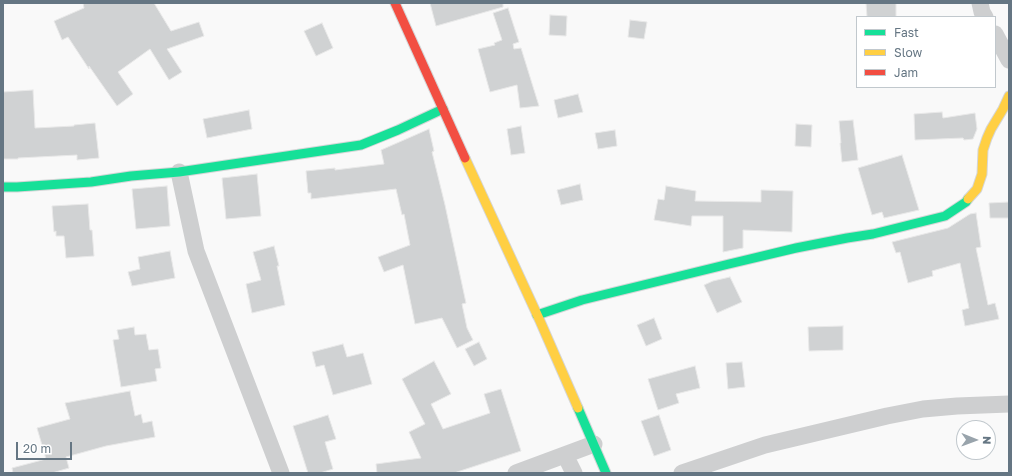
<!DOCTYPE html>
<html>
<head>
<meta charset="utf-8">
<style>
	body { margin:0 }
	#map { position:relative; width:1012px; height:476px; overflow:hidden; background:#f9f9f9; font-family:"Golos Text",sans-serif }
	canvas { display:block }
	.frame { position:absolute; inset:0; border:4px solid #657683; pointer-events:none }
	.legend { position:absolute; left:856px; top:16px; width:140px; height:72px; box-sizing:border-box; background:#fff; border:1px solid #c1c8cd; margin:0; padding:5px 7px; list-style:none; font-size:12px; color:#657683 }
	.legend li { display:flex; align-items:center; gap:8px; height:20px }
	.legend b { width:20px; border:1px solid #c1c8cd }
	.north { position:absolute; left:956px; top:420px; width:40px; height:40px; box-sizing:border-box; background:#fff; border:1px solid #c1c8cd; border-radius:50%; rotate:91deg; font-size:11px; font-weight:700; line-height:16px; text-align:center; color:#657683 }
	.north::after { content:''; display:block; margin:auto; width:14px; height:18px; background:#99a4ac; clip-path:polygon(50% 0,100% 100%,50% 72%,0 100%) }
	.scale { position:absolute; left:16px; top:442px; width:56px; height:18px; box-sizing:border-box; border:2px solid #657683; border-top:0; padding-left:5px; font-size:12px; line-height:14px; white-space:nowrap; color:#657683; -webkit-text-stroke:3px #fff; paint-order:stroke }
</style>
</head>
<body>
<div id="map">
<canvas width="1012" height="476"></canvas>
<div class="frame"></div>
<ul class="legend">
<li><b style="height:5px;background:#16e098"></b>Fast</li>
<li><b style="height:5px;background:#ffcf43"></b>Slow</li>
<li><b style="height:5px;background:#f24e42"></b>Jam</li>
</ul>
<div class="north">N</div>
<div class="scale">20 m</div>
</div>
<script>
const context = document.querySelector('canvas').getContext('2d');
context.lineJoin = 'round';
function paint(path, color) { context.fillStyle = color; context.fill(path, 'evenodd'); }
const toPath = rows => new Path2D(rows.map(r => 'M' + r).join(''));
function stroke(path, color, width, dash) { context.strokeStyle = color; context.lineWidth = width; context.lineCap = dash ? 'butt' : 'round'; context.setLineDash(dash || []); context.stroke(path); }
const building = toPath([
	[83,3,154,3,171,31,199,22,204,36,167,49,182,72,169,80,150,49,118,72,133,94,117,106,89,66,89,69,68,37,62,40,54,21,84,8,83,3],
	[430,3,503,3,503,7,436,26,430,3],
	[866,3,896,3,896,17,867,17,866,3],
	[508,8,519,42,513,44,514,49,521,48,539,106,520,108,517,85,490,92,478,49,495,45,494,43,502,40,493,13,508,8],
	[550,15,567,16,566,36,549,35,550,15],
	[630,20,647,22,644,39,628,37,630,20],
	[322,23,333,48,316,56,304,31,322,23],
	[33,90,35,128,74,126,74,125,95,123,99,158,77,160,77,155,18,158,18,159,3,159,3,92,33,90],
	[578,94,583,112,558,118,554,100,578,94],
	[249,110,252,129,207,138,203,119,249,110],
	[942,112,943,118,975,113,977,129,973,139,964,140,963,138,915,140,914,114,942,112],
	[853,120,858,160,842,162,840,143,841,143,839,121,853,120],
	[796,124,812,125,811,147,795,146,796,124],
	[521,126,525,153,511,155,507,129,521,126],
	[429,129,434,151,432,152,445,205,466,303,462,304,467,328,473,340,457,348,442,318,415,324,403,265,384,272,378,257,410,245,404,214,402,215,396,189,311,199,311,193,308,193,306,171,335,168,335,170,384,164,381,150,429,129],
	[615,130,617,146,598,149,595,133,615,130],
	[902,155,919,210,884,218,882,212,872,215,858,168,902,155],
	[257,174,261,216,226,219,222,178,257,174],
	[580,184,583,200,561,205,557,190,580,184],
	[167,186,170,226,136,229,132,189,167,186],
	[666,186,696,191,695,201,761,202,761,190,793,191,792,232,743,230,743,248,723,252,723,216,692,216,691,226,654,220,658,199,664,200,666,186],
	[1009,202,1009,218,990,218,989,203,1009,202],
	[88,204,90,230,92,230,94,256,66,258,64,236,56,236,56,231,54,232,52,206,88,204],
	[976,213,981,247,976,248,988,305,995,303,999,319,965,326,962,310,969,308,960,263,932,271,933,276,908,283,900,252,896,253,892,242,948,228,970,214,976,213],
	[274,246,279,266,277,266,285,305,252,313,246,284,261,280,253,252,274,246],
	[170,251,175,278,132,286,128,272,140,269,138,257,170,251],
	[730,277,742,302,717,313,704,285,713,281,730,277],
	[654,318,662,339,646,346,637,325,654,318],
	[843,326,843,350,809,351,808,327,843,326],
	[134,327,135,335,146,334,149,350,158,349,161,368,155,369,157,381,121,387,113,340,119,339,117,330,134,327],
	[479,342,487,359,474,366,465,349,479,342],
	[343,344,347,357,363,353,372,384,333,395,324,365,316,367,312,352,343,344],
	[434,361,451,394,431,404,443,429,490,413,484,394,501,389,521,451,454,473,377,473,376,464,421,458,409,432,425,424,402,379,434,361],
	[742,362,745,387,728,389,726,363,742,362],
	[695,366,700,388,676,394,679,403,658,410,648,379,695,366],
	[130,391,135,416,141,414,143,423,152,421,155,437,106,446,66,457,69,468,52,473,13,473,12,468,46,459,37,428,70,419,65,403,130,391],
	[328,415,336,439,325,442,333,469,320,473,308,473,293,426,328,415],
	[659,415,671,450,654,456,641,421,659,415]
]);
const street = toPath([
	[980,3,982,12,985,17],
	[995,34,1009,60],
	[179,172,196,251,281,473],
	[565,455,574,473],
	[516,473,594,444],
	[682,473,765,445,887,416,923,409,957,406,1009,404]
]);
const fast = toPath([
	[3,187,17,187,91,182,131,176,179,172,361,145,398,130,443,109],
	[537,315,582,300,729,264,796,248,847,238,873,234,945,216,966,202,968,199],
	[578,408,606,473]
]);
const slow = toPath([
	[465,158,540,321,578,408],
	[968,199,977,189,982,174,983,150,987,138,991,129,1003,109,1009,96]
]);
const jam = toPath([
	[395,3,465,158]
]);
paint(building, '#d0d2d3');
stroke(building, '#e8e8e8', 1);
stroke(fast, '#d5d6d7', 11);
stroke(slow, '#d5d6d7', 11);
stroke(jam, '#d5d6d7', 11);
stroke(street, '#cecfd0', 17);
stroke(fast, '#16e098', 9);
stroke(slow, '#ffcf43', 9);
stroke(jam, '#f24e42', 9);
</script>
</body>
</html>
